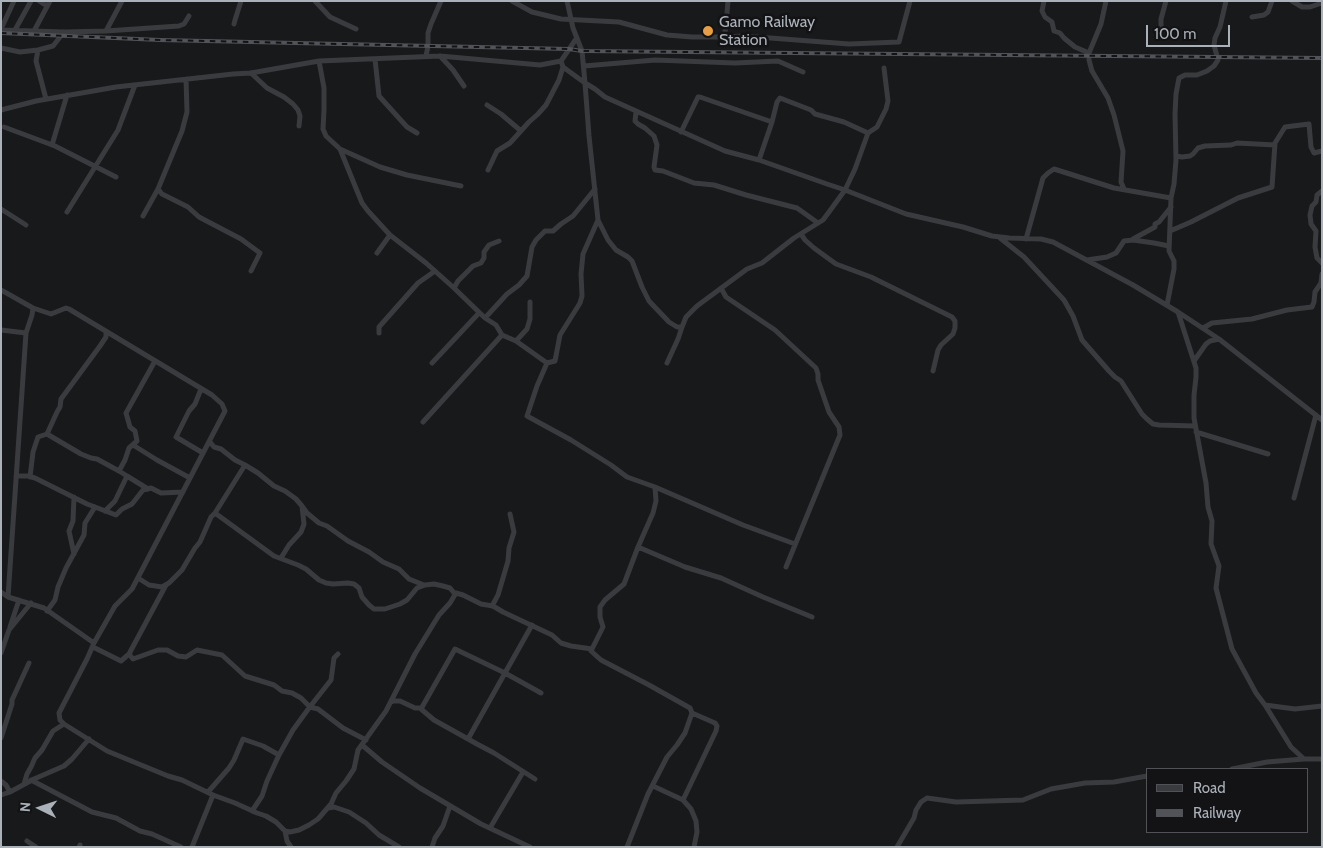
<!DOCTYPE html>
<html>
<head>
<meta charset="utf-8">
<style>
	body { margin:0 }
	#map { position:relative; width:1323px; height:848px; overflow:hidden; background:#18191a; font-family:Cabin,sans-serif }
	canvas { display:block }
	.frame { position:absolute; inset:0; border:2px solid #abb1b9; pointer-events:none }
	.legend { position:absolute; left:1146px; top:768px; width:162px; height:65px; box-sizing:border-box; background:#131315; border:1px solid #505257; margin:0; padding:6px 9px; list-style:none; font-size:15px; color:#abb1b9 }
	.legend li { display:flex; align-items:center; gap:10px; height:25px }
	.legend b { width:25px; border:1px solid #505257 }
	.north { position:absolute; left:15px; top:783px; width:50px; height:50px; -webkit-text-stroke:4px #131315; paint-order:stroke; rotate:274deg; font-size:14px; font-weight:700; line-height:20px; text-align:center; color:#abb1b9 }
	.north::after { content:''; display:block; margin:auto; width:18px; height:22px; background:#abb1b9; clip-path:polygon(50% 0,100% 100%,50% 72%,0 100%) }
	.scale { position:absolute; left:1146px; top:25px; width:84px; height:22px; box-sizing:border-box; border:2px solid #abb1b9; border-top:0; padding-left:6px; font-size:15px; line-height:18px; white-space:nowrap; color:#abb1b9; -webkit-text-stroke:4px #131315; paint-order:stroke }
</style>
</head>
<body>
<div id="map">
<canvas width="1323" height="848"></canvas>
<div class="frame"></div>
<ul class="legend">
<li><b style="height:6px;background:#3a3b3f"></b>Road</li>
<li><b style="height:6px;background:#515358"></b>Railway</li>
</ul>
<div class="north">N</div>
<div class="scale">100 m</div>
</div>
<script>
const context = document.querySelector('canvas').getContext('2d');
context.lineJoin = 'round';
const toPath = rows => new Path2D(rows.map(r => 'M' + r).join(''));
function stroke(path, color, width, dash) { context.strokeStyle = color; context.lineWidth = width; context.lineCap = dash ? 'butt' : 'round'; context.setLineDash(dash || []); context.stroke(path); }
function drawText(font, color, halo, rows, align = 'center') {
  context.font = font + ' Cabin,sans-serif'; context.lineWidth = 5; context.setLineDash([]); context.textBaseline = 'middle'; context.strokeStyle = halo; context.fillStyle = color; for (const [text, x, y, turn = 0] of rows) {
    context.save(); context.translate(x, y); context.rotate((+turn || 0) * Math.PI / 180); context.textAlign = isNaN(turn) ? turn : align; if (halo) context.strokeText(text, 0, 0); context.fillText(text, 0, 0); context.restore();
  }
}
const street = toPath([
	[39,1,47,6],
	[315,1,330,17,356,29],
	[512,1,532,12,561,19,619,22,667,35,692,37,724,37,744,36,849,44,899,42,910,1],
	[567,1,573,28,582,51,585,83,595,89,605,97,725,151,759,160,827,184,845,190,906,214,963,227,992,236,1009,238,1041,239,1053,242,1133,285,1178,312,1219,339,1322,420],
	[1044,1,1042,11,1045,17,1052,22,1054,31,1060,33,1064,38,1075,47,1089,53,1089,60,1092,71,1108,98,1114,115,1123,151,1121,182,1124,189],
	[1292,1,1302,7,1310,7,1322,3],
	[1252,17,1264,15,1268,12,1272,1],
	[234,24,235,20,241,1],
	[1161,26,1161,19,1166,1],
	[1,29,14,1],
	[1,30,64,32,106,31,122,1],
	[15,30,31,1],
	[34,31,50,1],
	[106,31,179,26,184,24,189,16],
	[724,37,726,25,728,1],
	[1,48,20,52,38,50,53,46,64,32],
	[38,50,36,61,46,99],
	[1089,53,1101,24,1106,1],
	[426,56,428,46,428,33,431,24,441,1],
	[440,56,453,70,464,86],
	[375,59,379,96,407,127,417,133],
	[319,61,324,88,324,110,323,129,326,136,340,149,362,203,368,211,390,235,426,263,454,288,485,318,496,325,502,335,516,341,547,363,537,386,527,416,571,440,611,465,627,477,655,487,743,525,795,544],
	[584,66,655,60,735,63,778,61,803,72],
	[251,73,267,88,284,97,293,104,298,110,300,116,299,126],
	[186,79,187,112,182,131,158,189,162,194,188,207,199,217,241,239,260,253,251,271],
	[487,105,501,114,521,131],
	[1,110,36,101,116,87,233,74,251,73,319,61,440,56,540,65,561,61],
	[636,112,635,121,638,124,645,128,654,136,657,145,654,167,655,170,663,171,694,183,714,185,746,195,797,208,818,223],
	[4,127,55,146,116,177],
	[681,132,698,97,700,97,772,122],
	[52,145,67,95],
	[340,149,380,167,407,175,461,186],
	[1176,156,1182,157,1190,156,1193,154,1198,148,1205,146,1231,145,1237,143,1275,145],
	[759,160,772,122,777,102,780,98,811,110,815,114,844,122,868,133],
	[488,170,497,151,510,143,529,122,538,114,546,105,559,80,563,67,561,61,576,39],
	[1322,191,1317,195,1316,202,1312,206,1310,215,1311,224,1316,231,1315,247,1317,258,1322,263],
	[1171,198,1174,184,1176,160,1175,114,1176,94,1179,78,1185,75,1197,75,1207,71,1214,66,1218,60,1214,45,1215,38,1220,27,1226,1],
	[1,209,26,225],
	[67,212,118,130,135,85],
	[143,216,158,189],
	[598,220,608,240,616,250,628,257,632,261,642,287,649,301,669,322,677,327,682,327,686,317,697,306,747,269,762,263,794,238,823,220,829,212,845,190,855,169,868,133,877,127,886,109,888,101,884,68],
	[1170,231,1191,222,1238,198,1272,187,1275,143,1285,127,1309,124,1311,147,1314,153,1322,151],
	[801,234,805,240,814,248,836,264,871,277,952,317,955,321,955,328,953,334,941,345,938,350,933,371],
	[1000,238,1024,257,1064,300,1073,316,1082,340,1109,371,1115,377,1121,381,1142,414,1147,419,1153,424,1159,425,1195,426],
	[1026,239,1043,178,1048,173,1054,169,1114,188,1171,198,1169,251,1174,261,1174,269,1167,305],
	[1133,239,1155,227,1155,224,1159,222,1171,207],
	[377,253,390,235],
	[1087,260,1107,257,1116,253,1124,241,1133,240,1154,243,1169,246],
	[454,288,458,281,473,266,481,263,484,258,484,252,489,245,499,241],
	[721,288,726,297,775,330,816,368,818,374,818,380,829,412,839,427,840,435,786,567],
	[1,290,33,308,51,314,66,308,69,309,212,395,222,404,225,411,132,589,115,606,94,643,44,608,8,597],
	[1178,312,1196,368,1196,377,1194,395,1194,418,1206,483,1208,507,1212,521,1211,544,1219,566,1216,588,1232,649,1256,693,1265,705,1291,747,1304,759,1322,759],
	[485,318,507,294,519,285,527,276,532,247,536,240,545,231,553,231,561,224,573,216,595,189],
	[1203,328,1212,323,1252,319,1287,310,1312,307,1314,302,1315,292,1321,283,1322,274],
	[1,330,26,333],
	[379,333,379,327,418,283,435,271],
	[516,341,527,329,530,319,530,302],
	[1194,361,1206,344,1210,341,1219,339],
	[432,363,479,313],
	[547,363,555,361,560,335,580,303,582,296,581,274,583,254,598,220,589,136,585,83,563,67],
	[667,363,678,339,682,327],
	[201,389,195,404,189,411,176,437,203,453],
	[423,422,502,335],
	[1196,432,1268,454],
	[47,434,81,454,91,458,97,459,119,471],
	[210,442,214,447,221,449,235,460,245,465,215,513,274,556,298,565,306,569,319,580,326,583,333,584,348,583,354,584,359,588,362,597,369,605,374,609,385,609,400,604,407,600,417,588,425,585,434,584,443,586,450,588,455,594],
	[133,445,157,460,190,478],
	[245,465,258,473,274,486,285,491,296,499,302,506,304,524,301,532,289,545,281,558],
	[16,476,28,476,35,478,87,504,116,515,122,509,132,504,143,490,151,488,161,493,183,492],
	[127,476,119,471,125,460,129,448,137,441,135,431,130,427,126,413,155,361],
	[30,477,33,452,38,437,47,434,57,412,60,407,61,399,100,346,106,337,106,331],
	[1294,498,1316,415],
	[302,506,307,513,319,523,327,526,348,541,369,552,383,562,399,569,409,579,424,585],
	[105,511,115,501,127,476,148,489],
	[638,547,685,567,721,578,763,597,812,617],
	[74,554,69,531,73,521,74,497],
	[138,578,149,585,162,587,169,583,182,570,195,548,200,542,211,517,215,513],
	[1,592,8,597,26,333,32,315,33,308],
	[492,606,498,595,508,561,509,548,514,532,510,514],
	[47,611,55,600,58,587,66,568,84,535,85,523,95,507],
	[532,625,505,673,541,693],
	[10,627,19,600],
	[94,643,87,659,59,713,60,720,64,724,107,751,168,776,182,780,213,795,192,847],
	[93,647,121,661,129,654,166,585],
	[1,653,9,630,31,603],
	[129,654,133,659,158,650,167,650,178,656,186,657,197,650,222,655,245,676,274,685,282,691,292,693,301,698,310,707,318,709,343,728,366,740],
	[391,702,394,701,400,701,415,708,422,708],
	[1265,705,1295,709,1322,706],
	[1,738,12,704,12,700,29,663],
	[468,739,505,673,455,649,421,709,434,720,477,744,494,753,535,779],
	[362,745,382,762,420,788,481,824,530,847],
	[279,755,293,730,309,708,331,680,334,658,338,654],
	[1232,769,1267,762,1304,759],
	[31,780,92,812,116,818,140,831,152,834,181,847],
	[1,781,6,785,10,792],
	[24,784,27,774,31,767,35,758,42,750,53,731,64,724],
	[653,786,683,800,691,809,696,821,697,832,694,847],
	[208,792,229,768,234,760,243,739,263,746,279,755,267,781,262,796,252,811],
	[1,795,10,792,34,779,64,766,72,759,89,739],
	[213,795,235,803,257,813,266,816,276,822,285,831,287,841,291,847],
	[683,800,716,731,717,726,715,723,692,713],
	[328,808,334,807,349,812,366,823,379,835,399,847],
	[490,828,523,772],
	[285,831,290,832,299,830,309,825,318,819,331,804,336,793,346,781,354,769,358,750,386,711,415,654,439,615,450,603,456,593,463,595,481,604,493,606,503,612,552,635,561,643,571,646,592,649],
	[27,841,36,847],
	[79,847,80,845],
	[432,847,435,838,443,826,450,806],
	[627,847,648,794,667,757,677,745,685,733,692,713,690,708,649,685,601,660,591,651,603,627,600,617,600,607,605,600,624,584,638,547,653,513,656,501,655,487],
	[897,847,914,818,916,810,921,802,927,798,956,802,1023,800,1051,789,1085,783,1114,782,1147,776]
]);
const rail = toPath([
	[1,33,160,40,569,49,582,51,1322,58]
]);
const markers = [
	[708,31,6,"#e89f43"]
];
const poiNames = [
	["Gamo Railway",719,22],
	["Station",719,40]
];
stroke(street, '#3a3b3f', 5);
stroke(rail, '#515358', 4);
stroke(rail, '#131315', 2, [5.5]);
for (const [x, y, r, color] of markers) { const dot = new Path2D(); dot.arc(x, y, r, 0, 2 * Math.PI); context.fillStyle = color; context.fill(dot); stroke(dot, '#131315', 2); }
drawText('16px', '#abb1b9', '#131315', poiNames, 'left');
</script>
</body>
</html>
